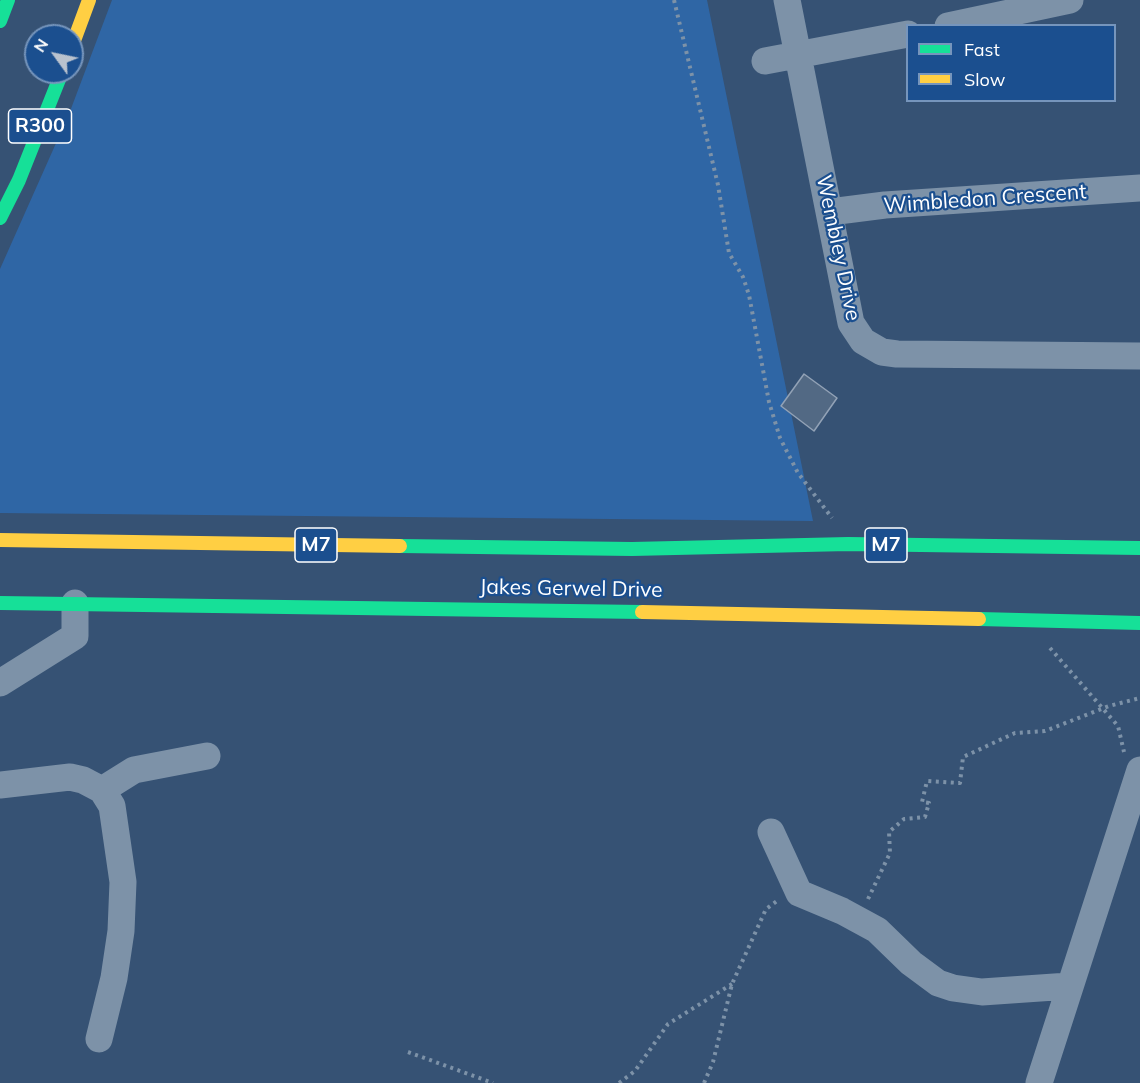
<!DOCTYPE html>
<html>
<head>
<meta charset="utf-8">
<style>
	body { margin:0 }
	#map { position:relative; width:1140px; height:1083px; overflow:hidden; background:#365274; font-family:Mulish,sans-serif }
	canvas { display:block }
	.legend { position:absolute; left:906px; top:24px; width:210px; height:78px; box-sizing:border-box; background:#1b4f8f; border:2px solid #7695bc; margin:0; padding:8px 10px; list-style:none; font-size:18px; color:#fff }
	.legend li { display:flex; align-items:center; gap:12px; height:30px }
	.legend b { width:30px; border:2px solid #7695bc }
	.north { position:absolute; left:24px; top:24px; width:60px; height:60px; box-sizing:border-box; background:#1b4f8f; border:2px solid #7695bc; border-radius:50%; rotate:303deg; font-size:16px; font-weight:700; line-height:24px; text-align:center; color:#fff }
	.north::after { content:''; display:block; margin:auto; width:21px; height:27px; background:#b9c2ce; clip-path:polygon(50% 0,100% 100%,50% 72%,0 100%) }
</style>
</head>
<body>
<div id="map">
<canvas width="1140" height="1083"></canvas>
<ul class="legend">
<li><b style="height:8px;background:#16e098"></b>Fast</li>
<li><b style="height:8px;background:#ffcf43"></b>Slow</li>
</ul>
<div class="north">N</div>
</div>
<script>
const context = document.querySelector('canvas').getContext('2d');
context.lineJoin = 'round';
function paint(path, color) { context.fillStyle = color; context.fill(path, 'evenodd'); }
const toPath = rows => new Path2D(rows.map(r => 'M' + r).join(''));
function stroke(path, color, width, dash) { context.strokeStyle = color; context.lineWidth = width; context.lineCap = dash ? 'butt' : 'round'; context.setLineDash(dash || []); context.stroke(path); }
function drawText(font, color, halo, rows, align = 'center') {
  context.font = font + ' Mulish,sans-serif'; context.lineWidth = 4.5; context.setLineDash([]); context.textBaseline = 'middle'; context.strokeStyle = halo; context.fillStyle = color; for (const [text, x, y, turn = 0] of rows) {
    context.save(); context.translate(x, y); context.rotate((+turn || 0) * Math.PI / 180); context.textAlign = isNaN(turn) ? turn : align; if (halo) context.strokeText(text, 0, 0); context.fillText(text, 0, 0); context.restore();
  }
}
const green = toPath([
	[112,0,707,0,813,521,0,513,0,269,69,114]
]);
const building = toPath([
	[804,374,837,398,814,431,781,406,804,374]
]);
const path = toPath([
	[674,0,718,185,729,253,743,277,749,295,769,402,780,438,798,473,832,518],
	[1050,648,1118,726,1124,752],
	[868,899,890,853,889,832,904,819,925,817,929,803,922,802,927,781,960,783,963,757,1015,733,1045,731,1109,706,1140,698],
	[408,1052,493,1083],
	[619,1083,635,1071,668,1024,732,984],
	[704,1083,713,1062,732,984,766,909,777,901]
]);
const street = toPath([
	[787,0,851,323,863,341,882,352,897,354,1140,356],
	[948,26,1070,0],
	[765,61,908,34],
	[830,212,885,205,1140,188],
	[0,683,75,636,75,603],
	[0,785,70,777,83,780,102,790,112,806,123,882,121,931,114,978,99,1039],
	[102,790,134,770,207,756],
	[771,832,799,893,842,911,877,930,911,963,938,983,953,988,982,992,1069,986],
	[1039,1083,1140,770]
]);
const fast = toPath([
	[0,21,8,0],
	[0,218,19,180,62,72],
	[400,546,632,549,848,544,1140,548],
	[0,603,642,612],
	[979,619,1140,623]
]);
const slow = toPath([
	[72,46,89,0],
	[0,540,400,546],
	[642,612,979,619]
]);
const shields = [
	[40,126,63],
	[316,545,42],
	[886,545,42]
];
const shieldNames = [
	["R300",40,126],
	["M7",316,545],
	["M7",886,545]
];
const streetNames = [
	["Wimbledon Crescent",985,199,-4],
	["Wembley Drive",838,248,78],
	["Jakes Gerwel Drive",571,589,1]
];
paint(green, '#2f66a5');
paint(building, '#526984');
stroke(building, '#92a2b6', 1.5);
stroke(path, '#7d92a8', 4, [3, 4.5]);
stroke(street, '#7d92a8', 27);
stroke(fast, '#16e098', 14);
stroke(slow, '#ffcf43', 14);
for (const [x, y, w] of shields) { const box = new Path2D(); box.roundRect(x - w / 2, y - 17, w, 34, 4.5); context.fillStyle = '#1b4f8f'; context.fill(box); stroke(box, '#fff', 1.5); }
drawText('bold 20px', '#fff', null, shieldNames);
drawText('21px', '#fff', '#1b4f8f', streetNames);
</script>
</body>
</html>
